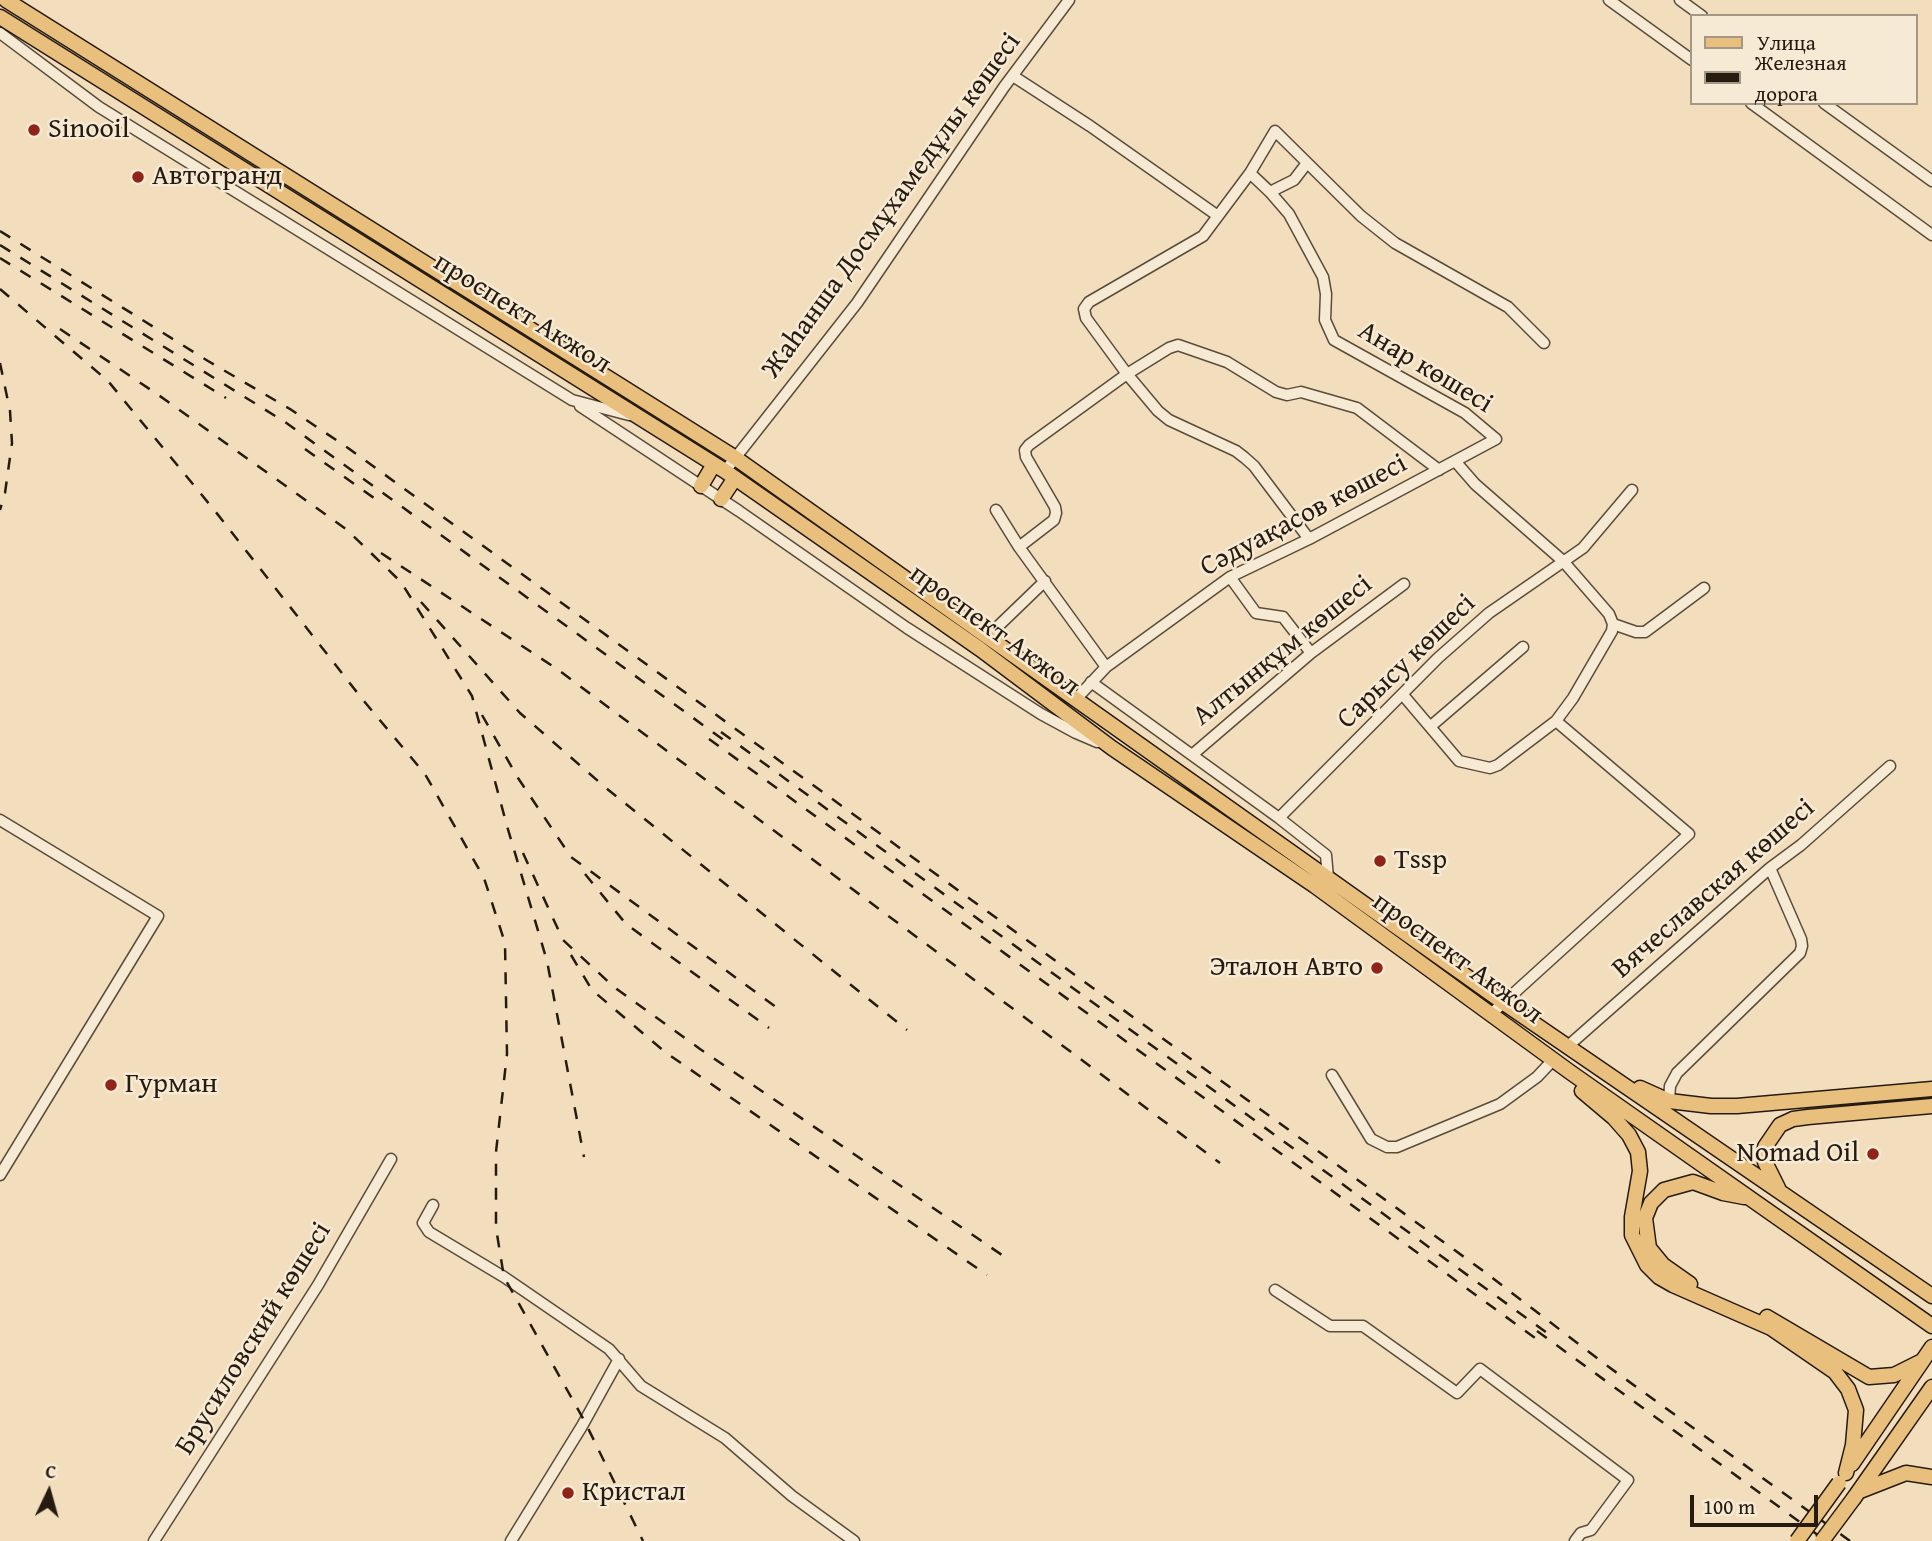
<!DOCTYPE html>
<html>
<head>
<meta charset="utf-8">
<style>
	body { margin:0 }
	#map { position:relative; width:1932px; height:1541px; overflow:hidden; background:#f2debd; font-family:"Gentium Book Plus",serif }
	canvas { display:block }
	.legend { position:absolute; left:1690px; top:14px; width:228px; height:91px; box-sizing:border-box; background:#f7ead4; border:2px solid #a39786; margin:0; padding:9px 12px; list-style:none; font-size:21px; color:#261b10 }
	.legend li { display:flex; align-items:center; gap:14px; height:35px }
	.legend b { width:35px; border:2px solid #a39786 }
	.north { position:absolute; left:14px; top:1457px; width:70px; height:70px; -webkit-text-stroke:5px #f7ead4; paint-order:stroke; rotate:5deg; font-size:19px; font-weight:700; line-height:28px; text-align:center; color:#261b10 }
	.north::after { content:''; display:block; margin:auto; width:24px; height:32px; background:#261b10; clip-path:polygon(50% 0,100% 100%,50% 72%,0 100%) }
	.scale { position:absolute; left:1690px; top:1495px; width:128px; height:32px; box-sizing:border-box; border:4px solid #261b10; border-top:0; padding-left:9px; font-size:21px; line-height:24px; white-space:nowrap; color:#261b10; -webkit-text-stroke:5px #f7ead4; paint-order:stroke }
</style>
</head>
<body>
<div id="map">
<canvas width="1932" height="1541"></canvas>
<ul class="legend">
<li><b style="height:9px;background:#e9bf7e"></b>Улица</li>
<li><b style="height:9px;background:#261b10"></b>Железная дорога</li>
</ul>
<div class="north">С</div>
<div class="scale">100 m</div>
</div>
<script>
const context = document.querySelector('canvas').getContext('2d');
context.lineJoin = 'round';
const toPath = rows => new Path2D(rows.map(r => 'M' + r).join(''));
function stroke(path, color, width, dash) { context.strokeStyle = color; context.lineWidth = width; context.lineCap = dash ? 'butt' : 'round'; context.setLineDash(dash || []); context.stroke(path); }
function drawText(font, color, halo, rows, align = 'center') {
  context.font = font + ' "Gentium Book Plus",serif'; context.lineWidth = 5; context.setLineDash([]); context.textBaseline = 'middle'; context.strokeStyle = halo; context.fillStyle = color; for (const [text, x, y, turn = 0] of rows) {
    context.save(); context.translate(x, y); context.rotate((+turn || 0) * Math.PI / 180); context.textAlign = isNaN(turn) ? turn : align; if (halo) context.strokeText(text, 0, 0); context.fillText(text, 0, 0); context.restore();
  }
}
const minor = toPath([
	[1609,0,1692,60],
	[1680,0,1702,16],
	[0,33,99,107,572,400,629,415],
	[1013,76,1090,126,1218,216],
	[1751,103,1932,235],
	[1824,103,1932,181],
	[1250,173,1270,192],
	[580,406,739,511,907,628,1041,714,1076,733,1097,742],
	[1455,461,1475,484,1563,561,1609,614,1613,624],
	[725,471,857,303,1004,87,1069,0],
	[996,510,1019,547,1106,667],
	[1309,539,1254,466,1245,458,1236,451,1169,420,1158,411,1127,374,1086,318,1084,309,1089,302,1203,236,1250,173,1275,131,1361,216,1395,243,1508,307,1544,343],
	[1019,547,1054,520,1056,513,1055,507,1026,457,1025,450,1029,445,1127,374,1169,348,1178,345,1227,362,1276,392,1287,395,1301,392,1357,408,1439,470],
	[1230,577,1256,613,1283,617,1311,653],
	[988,636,1045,581],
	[1091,682,1279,818,1326,855,1328,878],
	[1403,695,1459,761,1490,768,1498,765,1556,721,1573,698,1612,631,1613,624,1636,632,1645,632,1704,588],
	[1077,698,1106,667,1230,577,1309,539,1496,439,1465,413,1334,340,1325,320,1326,294,1323,277,1289,214,1270,192,1294,180,1307,163],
	[1431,726,1523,647],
	[1192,755,1311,653,1404,584],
	[1279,818,1438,658,1489,613,1583,548,1632,490],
	[0,820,158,916,0,1175],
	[1491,1014,1689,834,1556,721],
	[1568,1046,1770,868,1801,845,1890,766],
	[1332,1075,1371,1139,1387,1147,1397,1147,1500,1104,1537,1077,1553,1060],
	[1669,1101,1670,1086,1677,1073,1800,953,1802,946,1801,939,1770,868],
	[433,1205,423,1223,429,1232,504,1277,609,1349,641,1386,725,1438,792,1496,854,1541],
	[1275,1290,1330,1326,1363,1326,1457,1393,1480,1369,1628,1480,1591,1530,1581,1533,1575,1541],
	[154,1541,318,1285,391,1159],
	[511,1541,582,1426,619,1359]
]);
const major = toPath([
	[6,0,734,457,1504,1003,1932,1296],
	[0,17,725,471,980,649,1112,748,1315,886,1570,1072,1932,1326],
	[701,486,714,464],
	[721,499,735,478],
	[1640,1088,1669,1101,1711,1106,1737,1106,1932,1089],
	[1582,1091,1614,1118,1629,1135,1638,1152,1640,1171,1632,1217,1632,1235,1647,1265,1659,1277,1673,1285,1771,1328,1835,1372,1848,1389,1856,1410,1853,1445,1846,1473],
	[1778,1188,1765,1162,1765,1147,1780,1125,1793,1119,1808,1117,1932,1106],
	[1690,1284,1663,1265,1649,1248,1645,1218,1651,1203,1664,1190,1693,1182,1723,1193,1744,1197],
	[1767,1317,1869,1377,1894,1375,1922,1361],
	[1852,1464,1932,1347],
	[1860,1491,1906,1473,1932,1477],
	[1854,1498,1932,1387]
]);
const rail = toPath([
	[0,231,208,361,290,409,348,448,1482,1270,1606,1365,1850,1541],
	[0,245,285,422,725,741],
	[0,258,226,398],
	[0,289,108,381,215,511,363,700,425,774,484,878,505,943,507,1054,496,1152,496,1228,504,1277,585,1422,643,1541],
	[60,329,157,394,346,529,401,582,472,696,507,826,547,961,584,1157],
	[0,363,10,411,12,443,5,493,0,510],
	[305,449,374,498],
	[381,553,557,669,1220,1163],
	[421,602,520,713,606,788,907,1030],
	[482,715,518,778,571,857,780,1010],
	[721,732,1547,1333],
	[709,739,1542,1343],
	[523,853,563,940,614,987,700,1049,1002,1255],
	[585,874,626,924,769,1028],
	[571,955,592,990,665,1052,987,1275],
	[1537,1331,1826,1541]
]);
const majorBridge = toPath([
	[1797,1541,1839,1483],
	[1822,1541,1854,1498]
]);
const markers = [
	[34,130,7,"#8f2418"],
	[138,177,7,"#8f2418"],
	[1380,861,7,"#8f2418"],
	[1377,968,7,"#8f2418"],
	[111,1085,7,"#8f2418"],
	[1873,1154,7,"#8f2418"],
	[568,1493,7,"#8f2418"]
];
const poiNames = [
	["Sinooil",48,130],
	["Автогранд",152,177],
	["Tssp",1394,861],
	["Эталон Авто",1363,968,"right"],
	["Гурман",125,1085],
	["Nomad Oil",1859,1154,"right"],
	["Кристал",582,1493]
];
const streetNames = [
	["Жаһанша Досмұхамедұлы көшесі",892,206,-54],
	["проспект Акжол",522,314,32],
	["Анар көшесі",1425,368,31],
	["Сәдуақасов көшесі",1304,516,-28],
	["проспект Акжол",994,631,36],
	["Алтынқұм көшесі",1283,651,-39],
	["Сарысу көшесі",1407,662,-44],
	["Вячеславская көшесі",1714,889,-41],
	["проспект Акжол",1457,959,36],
	["Брусиловский көшесі",254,1339,-58]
];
stroke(minor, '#594c3b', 13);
stroke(major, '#261b10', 17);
stroke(minor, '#f7ead4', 10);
stroke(major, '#e9bf7e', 14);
stroke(rail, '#261b10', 2.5, [12, 12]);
stroke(majorBridge, '#261b10', 17, []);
stroke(majorBridge, '#e9bf7e', 14);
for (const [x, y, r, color] of markers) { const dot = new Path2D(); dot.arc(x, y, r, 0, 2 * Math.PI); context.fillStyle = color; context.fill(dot); stroke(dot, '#f7ead4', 2.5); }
drawText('28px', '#261b10', '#f7ead4', poiNames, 'left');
drawText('28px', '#261b10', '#f7ead4', streetNames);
</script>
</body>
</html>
